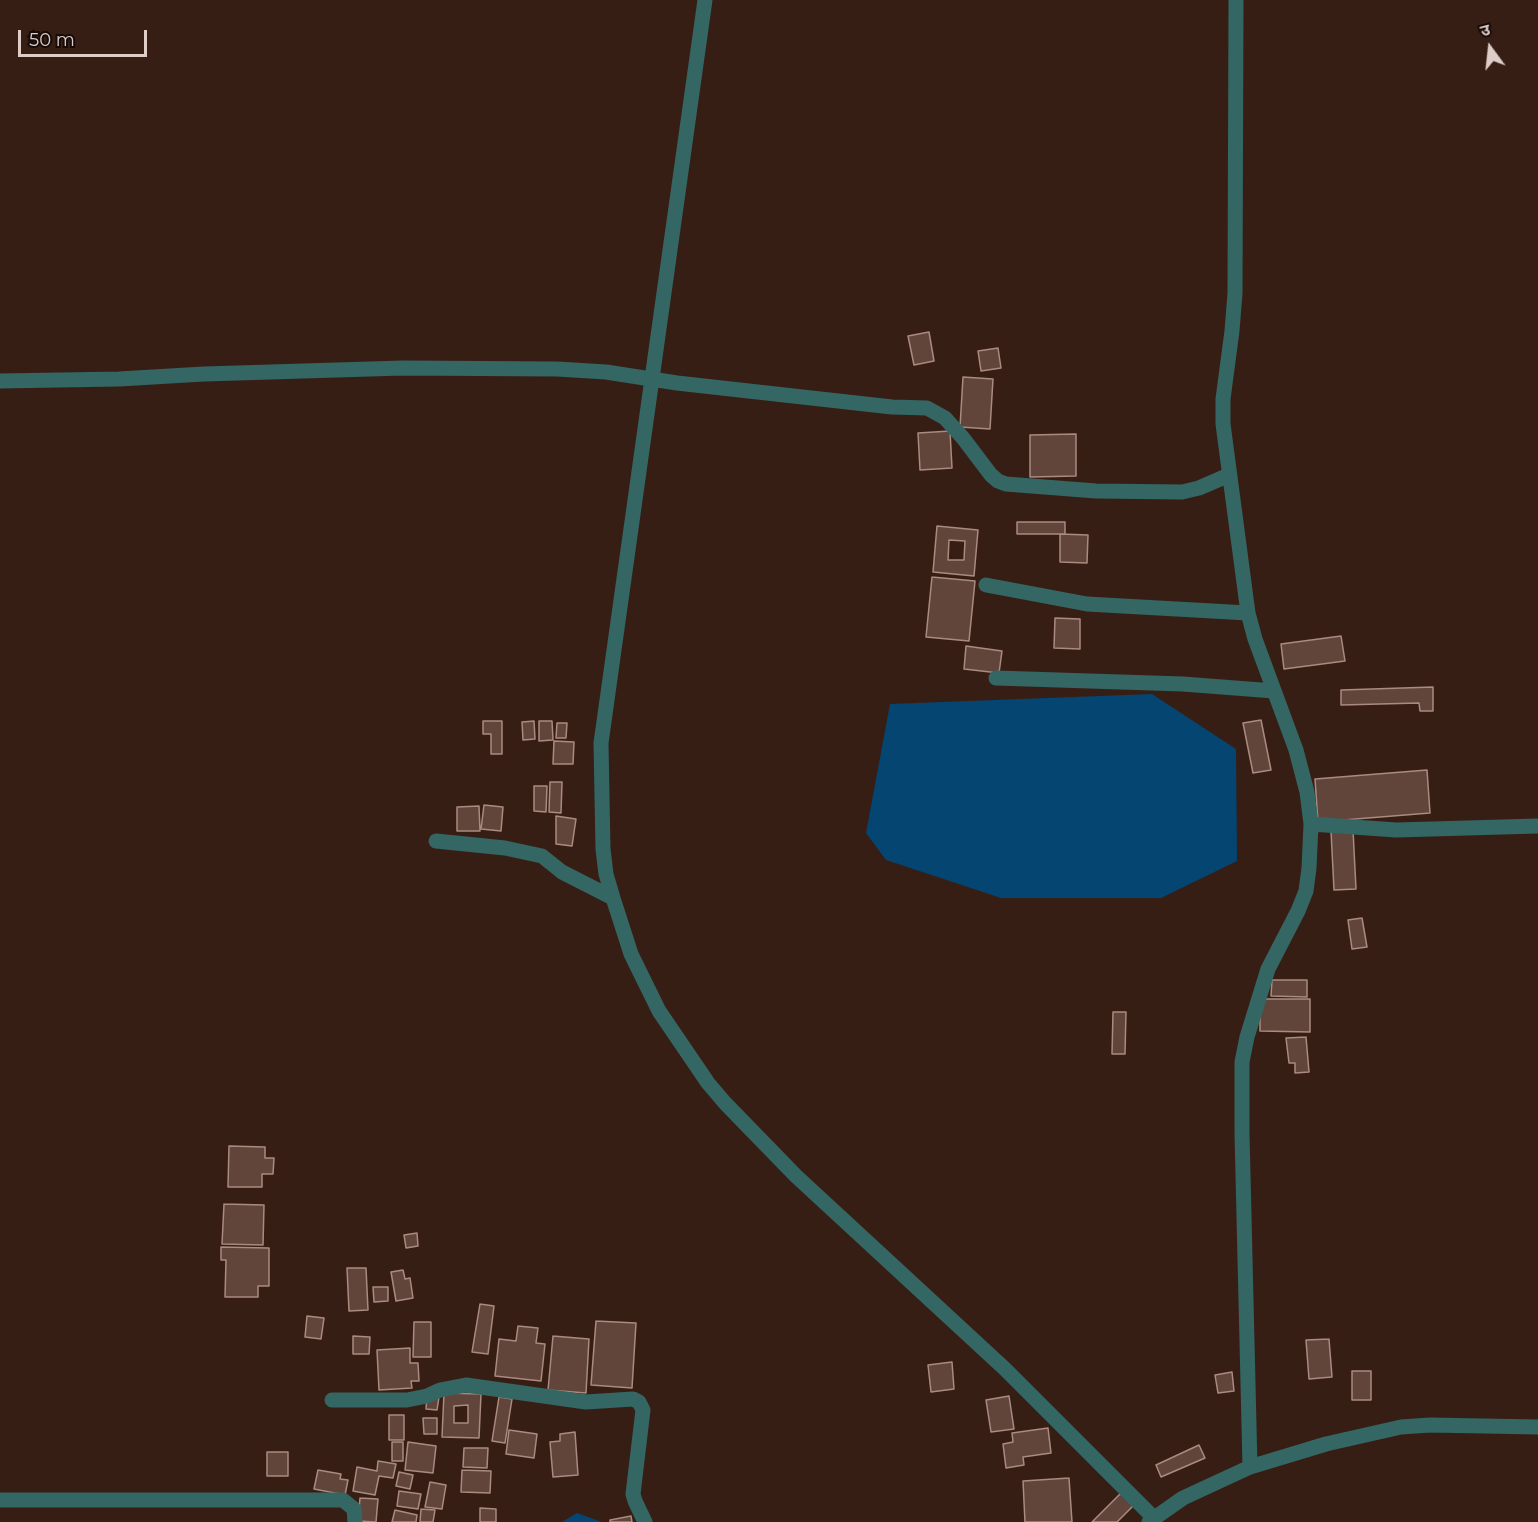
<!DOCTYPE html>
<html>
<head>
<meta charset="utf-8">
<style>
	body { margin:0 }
	#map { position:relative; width:1538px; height:1522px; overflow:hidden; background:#371e15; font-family:Montserrat,"Noto Sans Devanagari",sans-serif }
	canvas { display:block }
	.north { position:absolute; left:1460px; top:18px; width:60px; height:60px; -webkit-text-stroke:4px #160b08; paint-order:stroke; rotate:345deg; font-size:16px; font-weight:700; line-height:24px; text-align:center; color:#decdc7 }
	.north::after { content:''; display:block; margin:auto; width:21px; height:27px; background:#decdc7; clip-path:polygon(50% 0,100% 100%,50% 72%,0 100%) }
	.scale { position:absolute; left:18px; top:30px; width:129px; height:27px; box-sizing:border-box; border:3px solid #decdc7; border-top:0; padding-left:8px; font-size:18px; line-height:21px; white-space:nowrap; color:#decdc7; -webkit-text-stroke:4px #160b08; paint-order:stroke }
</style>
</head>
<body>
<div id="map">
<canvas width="1538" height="1522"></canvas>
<div class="north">उ</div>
<div class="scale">50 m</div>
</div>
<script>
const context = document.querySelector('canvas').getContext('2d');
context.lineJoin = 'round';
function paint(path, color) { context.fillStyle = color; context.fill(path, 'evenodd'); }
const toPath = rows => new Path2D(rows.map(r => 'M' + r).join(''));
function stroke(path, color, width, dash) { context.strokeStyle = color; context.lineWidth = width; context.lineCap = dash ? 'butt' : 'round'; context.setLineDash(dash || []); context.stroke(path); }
const water = toPath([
	[1152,694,1236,749,1237,861,1161,898,1001,898,886,860,866,833,890,704],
	[577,1513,602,1522,562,1522]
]);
const building = toPath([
	[929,332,934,361,914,365,908,336,929,332],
	[998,348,1001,368,981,371,978,351,998,348],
	[963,377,993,379,990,429,960,427,963,377],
	[950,431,952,468,920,470,918,433,950,431],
	[1076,434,1076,476,1030,477,1030,435,1076,434],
	[1017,522,1065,522,1065,534,1017,534,1017,522],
	[937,526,978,530,974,576,933,572,937,526],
	[949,540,965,541,964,560,948,560,949,540],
	[1060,534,1088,535,1087,563,1060,562,1060,534],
	[932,577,975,581,969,641,926,637,932,577],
	[1055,618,1080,619,1080,649,1054,648,1055,618],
	[1341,636,1345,661,1284,669,1281,644,1341,636],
	[966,646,1002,651,999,673,964,669,966,646],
	[1433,687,1433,711,1420,711,1419,703,1341,705,1341,690,1433,687],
	[1261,720,1271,770,1253,773,1243,723,1261,720],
	[483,721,502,721,502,754,491,754,491,734,483,734,483,721],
	[534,721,535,739,523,740,522,722,534,721],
	[539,721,552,721,553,740,539,741,539,721],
	[557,723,567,723,566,738,556,738,557,723],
	[554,741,574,742,573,764,553,764,554,741],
	[1427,770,1430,813,1318,822,1315,779,1427,770],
	[550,782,562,782,561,813,549,812,550,782],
	[534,786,547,786,546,812,534,811,534,786],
	[484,805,503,807,501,831,481,829,484,805],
	[479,806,480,831,457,831,457,807,479,806],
	[556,816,576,819,572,846,556,844,556,816],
	[1353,830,1356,889,1334,890,1331,831,1353,830],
	[1362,918,1367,947,1352,949,1348,920,1362,918],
	[1272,980,1307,980,1307,997,1271,996,1272,980],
	[1260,999,1310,999,1310,1032,1260,1031,1260,999],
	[1113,1012,1126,1012,1125,1054,1112,1054,1113,1012],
	[1306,1037,1309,1072,1295,1073,1295,1063,1289,1063,1286,1038,1306,1037],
	[229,1146,265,1147,265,1158,274,1158,273,1174,262,1174,262,1187,228,1187,229,1146],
	[224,1204,264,1205,263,1245,222,1244,224,1204],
	[417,1233,418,1246,406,1248,404,1235,417,1233],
	[221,1247,269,1248,269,1286,258,1286,258,1297,225,1297,226,1260,221,1260,221,1247],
	[347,1268,366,1268,368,1310,349,1311,347,1268],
	[403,1270,405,1279,410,1278,413,1298,396,1301,391,1272,403,1270],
	[373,1287,388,1287,388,1301,374,1302,373,1287],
	[480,1304,494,1306,488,1354,472,1352,480,1304],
	[307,1316,324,1318,321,1339,305,1337,307,1316],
	[596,1321,636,1323,632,1388,591,1385,596,1321],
	[414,1322,431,1322,431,1357,413,1357,414,1322],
	[518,1326,538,1328,536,1343,545,1344,541,1381,495,1376,499,1339,516,1341,518,1326],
	[353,1336,370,1337,369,1354,353,1354,353,1336],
	[553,1336,589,1339,586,1393,548,1390,553,1336],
	[1329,1339,1332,1377,1309,1379,1306,1340,1329,1339],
	[410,1348,410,1363,418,1363,419,1381,411,1381,412,1388,379,1390,377,1350,410,1348],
	[952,1362,954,1389,931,1392,928,1365,952,1362],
	[1352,1371,1371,1371,1371,1400,1352,1400,1352,1371],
	[1232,1372,1234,1391,1218,1393,1215,1375,1232,1372],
	[444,1393,481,1394,479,1438,442,1437,444,1393],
	[468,1405,468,1423,454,1423,454,1406,468,1405],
	[427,1396,439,1397,437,1410,426,1409,427,1396],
	[1009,1396,1014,1429,991,1432,986,1400,1009,1396],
	[499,1397,512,1399,505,1443,492,1441,499,1397],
	[389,1415,404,1415,404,1440,389,1440,389,1415],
	[423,1418,437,1418,437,1434,424,1434,423,1418],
	[1048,1428,1051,1453,1023,1457,1024,1465,1006,1468,1003,1444,1013,1442,1012,1433,1048,1428],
	[509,1430,537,1434,534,1458,506,1454,509,1430],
	[575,1432,578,1475,553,1477,550,1442,560,1441,560,1434,575,1432],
	[392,1442,403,1442,403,1461,392,1461,392,1442],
	[408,1442,436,1446,433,1473,405,1470,408,1442],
	[1199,1445,1205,1458,1161,1477,1156,1465,1199,1445],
	[464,1448,488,1448,487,1468,463,1467,464,1448],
	[267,1452,288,1452,288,1476,267,1476,267,1452],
	[378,1461,396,1464,393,1478,379,1476,375,1495,353,1491,357,1467,377,1471,378,1461],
	[318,1470,341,1474,340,1479,348,1480,345,1495,314,1489,318,1470],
	[462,1470,491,1471,490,1493,461,1492,462,1470],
	[399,1472,413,1475,410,1489,396,1486,399,1472],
	[1069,1478,1072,1522,1025,1522,1023,1481,1069,1478],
	[430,1482,446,1485,442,1509,425,1507,430,1482],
	[399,1491,421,1494,418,1509,397,1506,399,1491],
	[1122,1492,1134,1505,1117,1522,1092,1522,1122,1492],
	[360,1498,378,1499,376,1522,358,1521,360,1498],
	[480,1508,496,1509,496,1522,480,1522,480,1508],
	[421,1509,435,1510,433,1522,420,1522,421,1509],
	[395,1510,417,1515,416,1522,392,1522,395,1510],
	[631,1516,632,1522,610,1522,610,1520,631,1516]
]);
const minor = toPath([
	[705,0,601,743,603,849,606,874,613,898,631,954,659,1011,708,1083,725,1103,796,1176,1005,1369,1154,1518],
	[1236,0,1235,293,1232,331,1223,399,1223,424,1248,613,1255,639,1296,750,1307,792,1311,824,1309,868,1306,891,1298,911,1268,969,1247,1037,1242,1062,1242,1133,1250,1467],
	[0,381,119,379,204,374,403,368,557,369,606,372,677,383,892,407,927,408,945,418,963,438,991,475,998,481,1006,484,1096,491,1182,492,1199,488,1229,475],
	[986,585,1087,604,1248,613],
	[996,678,1183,684,1274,691],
	[1311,824,1396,830,1538,826],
	[436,841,505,848,542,856,562,872,613,898],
	[332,1400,407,1400,427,1396,440,1390,466,1385,586,1402,633,1399,639,1402,643,1410,633,1494,635,1501,645,1522],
	[0,1500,343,1500,354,1509,355,1522],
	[1149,1522,1183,1498,1250,1467,1326,1444,1401,1427,1430,1425,1538,1427]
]);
paint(water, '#044571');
paint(building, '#61453b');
stroke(building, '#aa8b80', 1.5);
stroke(minor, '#346663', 15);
</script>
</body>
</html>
